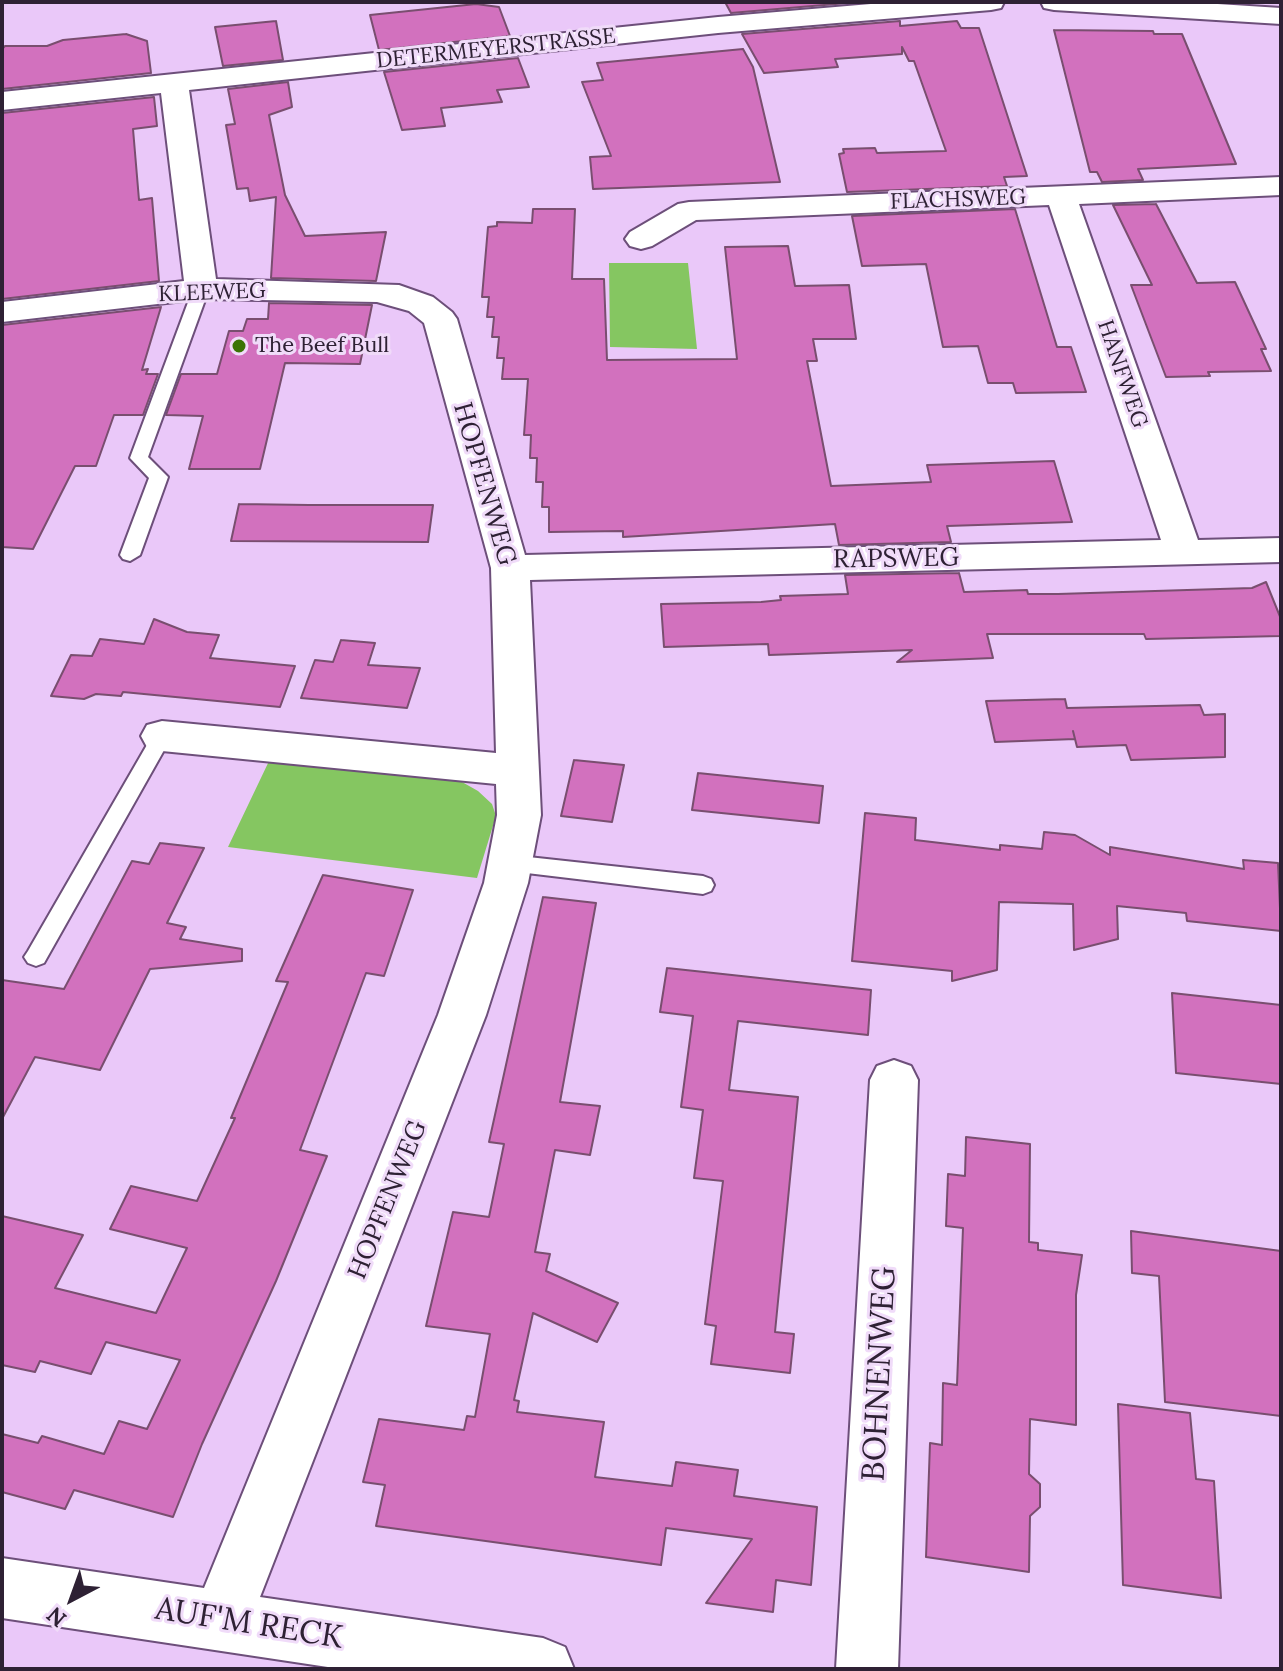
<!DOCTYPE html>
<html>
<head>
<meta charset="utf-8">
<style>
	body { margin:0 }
	#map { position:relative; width:1283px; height:1671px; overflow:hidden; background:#eac8f9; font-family:Lora,serif }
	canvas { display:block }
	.frame { position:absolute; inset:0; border:4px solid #2e2134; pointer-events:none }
	.north { position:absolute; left:32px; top:1559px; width:80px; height:80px; -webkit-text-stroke:6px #f0dbf9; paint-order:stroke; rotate:221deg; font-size:22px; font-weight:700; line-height:32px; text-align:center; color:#2e2134 }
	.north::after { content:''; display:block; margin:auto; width:28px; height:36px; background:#2e2134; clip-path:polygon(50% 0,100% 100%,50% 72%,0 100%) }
</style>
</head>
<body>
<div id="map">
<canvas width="1283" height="1671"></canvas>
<div class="frame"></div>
<div class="north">N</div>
</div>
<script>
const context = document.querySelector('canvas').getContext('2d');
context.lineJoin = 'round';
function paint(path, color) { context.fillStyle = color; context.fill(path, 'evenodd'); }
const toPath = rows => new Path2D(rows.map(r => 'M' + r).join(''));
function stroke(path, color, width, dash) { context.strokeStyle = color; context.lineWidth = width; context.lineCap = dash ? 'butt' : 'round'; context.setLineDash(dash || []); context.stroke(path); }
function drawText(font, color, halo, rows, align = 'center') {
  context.font = font + ' Lora,serif'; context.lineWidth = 6; context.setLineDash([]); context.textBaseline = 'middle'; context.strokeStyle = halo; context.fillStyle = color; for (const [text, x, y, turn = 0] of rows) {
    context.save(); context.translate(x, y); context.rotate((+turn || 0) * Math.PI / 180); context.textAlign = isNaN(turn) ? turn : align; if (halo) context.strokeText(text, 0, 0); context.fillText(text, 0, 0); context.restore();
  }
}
const green = toPath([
	[688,263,697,349,610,347,609,263],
	[270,759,455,778,478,791,492,804,496,816,477,878,228,847]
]);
const building = toPath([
	[725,2,859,2,731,13,725,2],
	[476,4,499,7,510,36,379,50,370,15,476,4],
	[276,21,283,60,223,66,215,27,276,21],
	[900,21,900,26,957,21,961,28,979,28,1027,176,1004,177,1007,186,847,192,839,154,844,153,843,149,875,148,877,153,946,151,914,61,909,61,902,47,902,54,835,59,838,67,764,73,742,34,900,21],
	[1054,30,1153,31,1154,34,1182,34,1236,164,1138,169,1143,180,1102,182,1097,172,1090,172,1054,30],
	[126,34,147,41,151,73,2,89,2,49,5,46,47,46,63,40,126,34],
	[743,49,753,67,780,182,593,189,590,157,611,156,582,82,603,80,597,63,743,49],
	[518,58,529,87,497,90,502,102,441,108,445,126,402,130,384,72,518,58],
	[288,82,292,107,269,115,285,195,305,236,386,232,376,281,271,278,276,197,250,201,248,188,237,189,226,125,235,124,228,89,288,82],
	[154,97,157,126,133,129,139,200,152,198,159,281,2,299,2,113,154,97],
	[1156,204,1197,283,1235,282,1266,349,1261,349,1271,371,1208,372,1210,376,1166,377,1131,285,1152,285,1113,205,1156,204],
	[533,209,575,209,572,279,604,279,607,360,737,359,725,247,788,246,795,286,849,285,856,339,813,339,817,361,807,361,831,486,931,482,927,465,1054,461,1072,522,947,526,951,542,839,545,835,524,623,537,623,531,549,532,549,507,542,507,543,482,536,482,537,458,530,458,531,435,524,435,528,379,502,379,504,358,497,358,499,337,492,337,494,317,487,317,489,297,482,297,488,227,497,226,497,222,532,223,533,209],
	[1015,209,1057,347,1071,347,1086,392,1016,393,1013,383,988,383,978,346,943,347,926,264,862,266,852,216,1015,209],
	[269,303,372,305,360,364,285,363,260,469,189,469,203,416,166,415,181,374,217,374,229,331,243,331,247,319,268,319,269,303],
	[161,307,142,370,148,369,146,374,158,374,143,415,114,415,96,466,75,466,33,549,2,547,2,325,161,307],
	[239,504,309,505,433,505,428,542,231,541,239,504],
	[959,573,964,592,1027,590,1028,594,1058,594,1252,588,1266,582,1281,619,1281,636,1146,639,1144,634,987,634,993,658,897,662,912,650,769,655,768,644,664,647,661,604,761,602,781,600,780,596,848,594,845,575,959,573],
	[154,619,187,632,219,635,210,658,295,666,280,707,123,692,121,696,96,694,84,699,51,696,71,655,92,656,100,639,144,644,154,619],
	[341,640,375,643,368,665,420,668,407,708,301,698,315,660,333,662,341,640],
	[1065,699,1067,708,1200,705,1204,715,1225,714,1225,757,1131,760,1126,745,1077,747,1073,731,1075,739,995,742,986,701,1065,699],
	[574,760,624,765,612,822,561,816,574,760],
	[698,773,823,786,819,823,692,810,698,773],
	[865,813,916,818,915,840,1000,850,1000,845,1042,849,1044,832,1075,835,1110,855,1110,847,1244,869,1243,860,1278,863,1281,931,1187,921,1186,913,1117,906,1118,939,1074,950,1073,904,999,902,997,970,952,981,952,971,852,961,865,813],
	[160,843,204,848,167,923,186,927,180,939,242,949,242,961,150,969,100,1070,35,1057,2,1119,2,980,64,989,132,861,149,864,160,843],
	[323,875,413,890,384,976,366,973,300,1150,327,1156,276,1281,202,1444,173,1517,74,1490,65,1509,2,1492,2,1434,38,1443,42,1436,104,1454,119,1421,147,1429,180,1360,106,1342,91,1374,40,1361,35,1372,2,1365,2,1216,83,1235,55,1288,156,1313,187,1248,110,1229,131,1186,197,1201,235,1118,231,1118,288,982,276,981,323,875],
	[543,897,596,903,560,1102,600,1106,590,1155,555,1150,535,1252,550,1254,546,1271,618,1303,597,1342,533,1313,514,1400,519,1401,517,1412,604,1422,595,1477,672,1486,676,1462,738,1470,734,1496,817,1507,811,1585,776,1580,773,1612,706,1603,752,1539,666,1528,661,1565,376,1526,385,1485,363,1482,379,1419,464,1430,467,1416,475,1417,490,1334,426,1326,453,1212,489,1217,504,1144,489,1142,543,897],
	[667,968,871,990,868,1035,738,1021,729,1090,798,1097,775,1332,794,1334,790,1373,711,1364,716,1326,705,1324,723,1181,694,1178,703,1110,681,1107,693,1016,660,1012,667,968],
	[1172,993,1281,1005,1281,1084,1176,1073,1172,993],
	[966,1137,1030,1144,1029,1242,1038,1243,1038,1250,1082,1255,1076,1295,1076,1425,1030,1419,1029,1474,1040,1484,1040,1507,1030,1516,1029,1572,926,1557,930,1443,942,1445,943,1383,957,1385,963,1228,946,1226,948,1174,965,1176,966,1137],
	[1131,1231,1281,1251,1281,1416,1165,1402,1159,1276,1132,1273,1131,1231],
	[1118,1404,1190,1413,1196,1479,1214,1481,1221,1598,1123,1585,1118,1404]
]);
const lane = toPath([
	[201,284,209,289,148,457,168,477,140,555,130,561,123,559,120,555,149,478,130,458,193,289,201,284],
	[162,729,169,731,172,736,44,963,36,966,28,963,24,957,28,951,155,731,162,729],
	[510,855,703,876,711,879,714,885,711,891,703,894,510,871,502,869,499,863,502,857,510,855]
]);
const street = toPath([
	[894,2,1004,2,1001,8,991,10,718,33,189,90,216,279,399,285,433,297,452,312,457,319,525,555,1161,540,1049,205,696,220,652,246,641,249,630,246,625,239,630,232,678,204,689,202,1281,177,1281,195,1079,204,1198,540,1281,538,1281,562,530,580,541,815,528,883,486,1015,260,1597,543,1638,565,1647,574,1669,341,1669,2,1618,2,1558,204,1588,438,1015,484,883,497,815,496,784,162,751,147,747,141,736,147,725,162,721,496,753,491,568,424,323,409,311,377,302,201,299,2,322,2,302,184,281,161,93,2,110,2,92,718,17,894,2],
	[1041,2,1186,2,1281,8,1281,24,1054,10,1044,8,1041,2],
	[894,1060,911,1066,918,1080,898,1669,836,1669,870,1080,877,1066,894,1060]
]);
const markers = [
	[239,346,8,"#3a7405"]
];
const farStreetnames = [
	["DETERMEYERSTRASSE",496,49,-6],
	["FLACHSWEG",958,200,-2],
	["KLEEWEG",212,293,-2],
	["HANFWEG",1122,374,71]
];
const farPoinames = [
	["The Beef Bull",255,346]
];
const streetNames = [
	["HOPFENWEG",484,484,74],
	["RAPSWEG",896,559,-1],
	["HOPFENWEG",388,1200,-68]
];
const nearStreetnames = [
	["BOHNENWEG",880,1374,-87],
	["AUF'M RECK",249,1624,9]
];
paint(green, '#85c661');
paint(building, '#d271be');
stroke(building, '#794e6f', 2);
stroke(lane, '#6d4f7a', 4);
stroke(street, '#6d4f7a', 4);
paint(lane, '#fff');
paint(street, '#fff');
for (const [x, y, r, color] of markers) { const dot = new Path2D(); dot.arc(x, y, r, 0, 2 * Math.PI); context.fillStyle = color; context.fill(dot); stroke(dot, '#f0dbf9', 3); }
drawText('22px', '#2e2134', '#f0dbf9', farStreetnames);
drawText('22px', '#2e2134', '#f0dbf9', farPoinames, 'left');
drawText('26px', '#2e2134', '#f0dbf9', streetNames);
drawText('32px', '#2e2134', '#f0dbf9', nearStreetnames);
</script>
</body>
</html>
